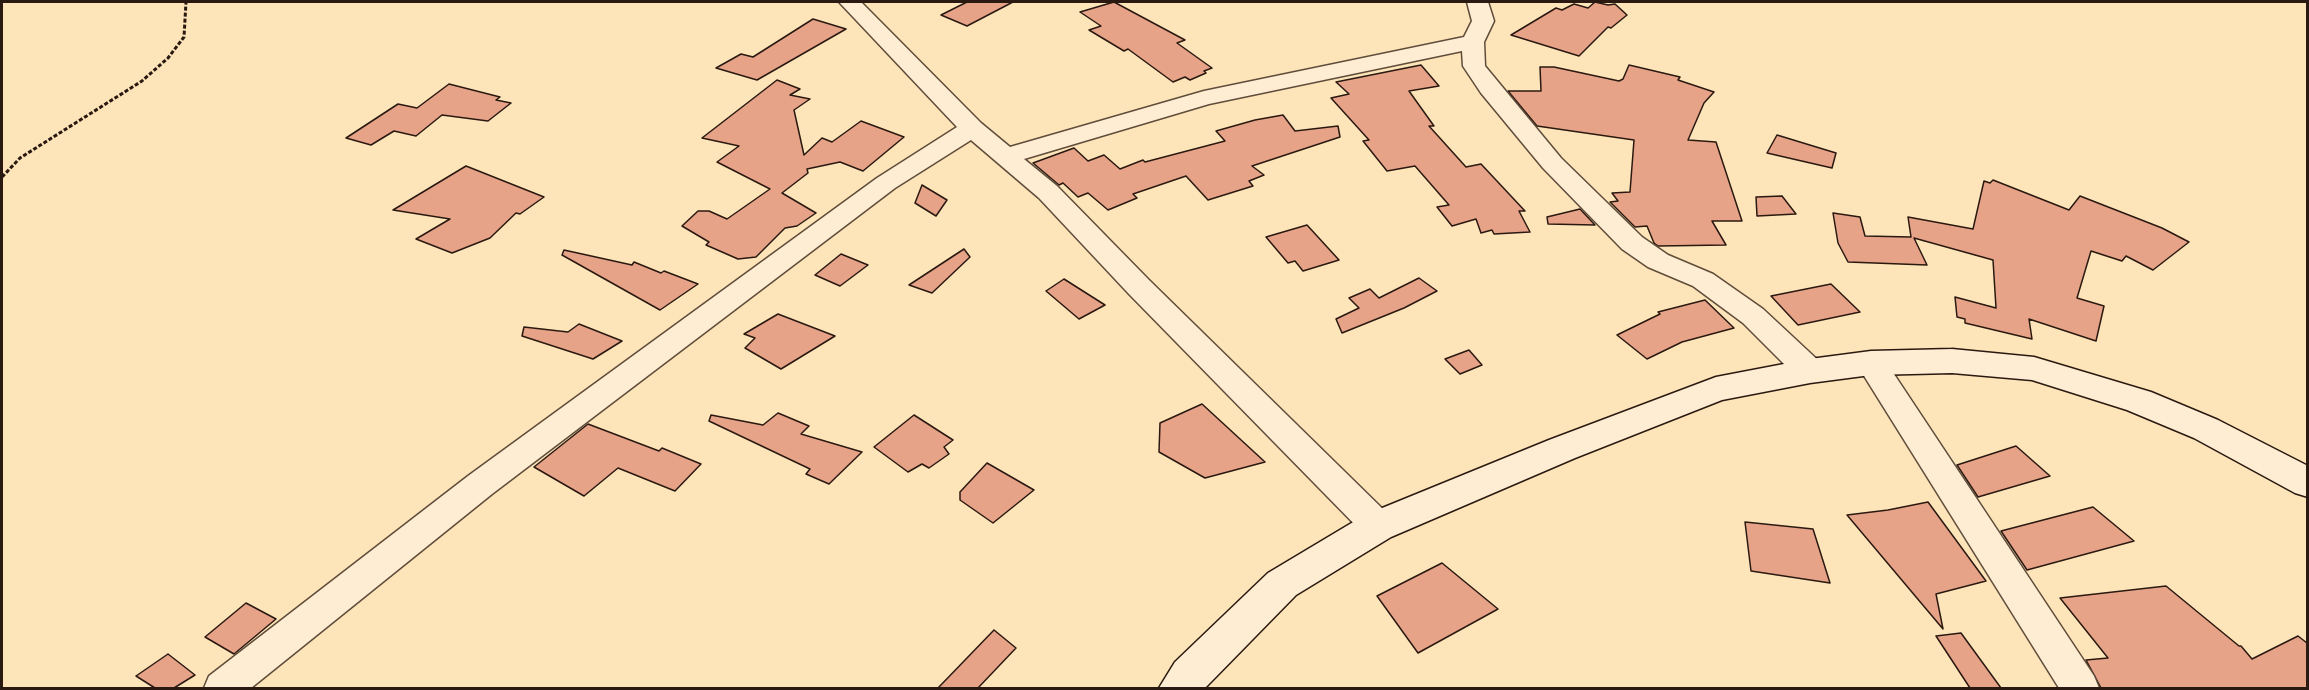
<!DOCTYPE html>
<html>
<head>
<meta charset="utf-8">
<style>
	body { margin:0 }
	#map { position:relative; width:2309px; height:690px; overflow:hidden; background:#fde4b9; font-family:"IM FELL DW Pica",serif }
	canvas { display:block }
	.frame { position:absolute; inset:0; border:3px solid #2a1910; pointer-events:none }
</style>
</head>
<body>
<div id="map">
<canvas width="2309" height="690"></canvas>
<div class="frame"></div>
</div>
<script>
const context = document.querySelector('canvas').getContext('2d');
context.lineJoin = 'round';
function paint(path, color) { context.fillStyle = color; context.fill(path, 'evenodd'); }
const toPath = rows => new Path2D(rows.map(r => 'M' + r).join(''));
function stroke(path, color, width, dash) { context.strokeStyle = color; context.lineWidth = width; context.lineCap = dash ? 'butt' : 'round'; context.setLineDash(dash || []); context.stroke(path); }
const building = toPath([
	[967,2,1013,2,967,26,941,15,967,2],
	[1114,2,1185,40,1177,43,1212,68,1204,71,1206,73,1190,80,1185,77,1173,82,1128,49,1124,51,1089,30,1101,26,1080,12,1114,2],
	[1595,2,1608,5,1615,4,1627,15,1611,28,1608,27,1579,56,1511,35,1556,8,1562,10,1574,4,1588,8,1595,2],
	[813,19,846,29,757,80,716,68,741,54,753,57,813,19],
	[1421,65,1439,86,1409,91,1434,126,1429,126,1466,167,1481,164,1525,211,1519,211,1530,232,1494,234,1492,230,1481,233,1476,219,1452,226,1437,207,1449,205,1415,166,1387,171,1363,141,1369,140,1331,98,1349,94,1336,82,1421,65],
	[1629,65,1680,77,1678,80,1714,92,1704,103,1688,140,1716,142,1742,221,1712,221,1726,245,1658,246,1654,243,1647,226,1635,227,1610,202,1618,201,1612,193,1630,192,1634,140,1537,126,1508,91,1541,91,1540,67,1554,67,1619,81,1623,79,1629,65],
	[777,80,800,89,790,95,810,99,794,110,804,155,822,138,832,142,861,121,904,137,863,171,840,162,807,169,808,173,782,193,816,213,797,226,785,228,756,257,738,259,706,245,709,242,682,226,698,211,709,211,727,219,770,189,717,162,739,146,702,138,777,80],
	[449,84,500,97,496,100,511,103,488,121,442,115,416,136,394,131,371,145,346,138,398,104,417,108,449,84],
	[1283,115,1295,131,1338,126,1340,137,1252,166,1264,175,1249,181,1253,186,1208,200,1186,176,1133,194,1137,198,1108,210,1088,193,1078,197,1063,183,1059,185,1033,163,1074,148,1088,161,1104,155,1120,169,1143,160,1145,162,1225,141,1216,131,1255,120,1283,115],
	[1777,135,1836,153,1832,168,1767,153,1777,135],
	[466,166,544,197,520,214,516,213,490,238,452,253,416,239,450,219,393,210,466,166],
	[1993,180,2069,210,2080,196,2162,228,2189,242,2153,270,2126,256,2122,261,2091,251,2077,298,2104,306,2096,341,2029,319,2032,339,1965,323,1965,319,1957,317,1955,297,1996,308,1993,260,1914,238,1927,265,1848,262,1838,243,1833,213,1860,217,1865,236,1911,237,1908,217,1973,229,1984,181,1990,183,1993,180],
	[922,185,947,200,936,216,915,203,922,185],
	[1782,196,1796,214,1757,216,1756,197,1782,196],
	[1580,209,1595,225,1548,224,1547,217,1580,209],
	[1307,225,1339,260,1303,271,1295,261,1288,263,1266,237,1307,225],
	[964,249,970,257,932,293,909,285,964,249],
	[564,250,632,265,634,262,661,273,664,271,698,284,660,310,562,255,564,250],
	[841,254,868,265,840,286,815,275,841,254],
	[1419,278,1437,291,1404,308,1342,333,1336,319,1359,308,1349,298,1370,289,1379,298,1419,278],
	[1064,279,1105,305,1079,319,1046,291,1064,279],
	[1831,284,1860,312,1798,325,1771,296,1831,284],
	[1705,300,1734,328,1682,342,1647,359,1617,335,1660,314,1658,312,1705,300],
	[778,314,835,336,781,369,745,348,755,338,744,334,778,314],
	[579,324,622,341,593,359,522,336,524,327,568,332,579,324],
	[1469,350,1482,365,1460,374,1445,359,1469,350],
	[1202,404,1265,462,1205,478,1159,452,1160,423,1202,404],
	[778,413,809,426,801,434,862,452,829,484,806,474,810,469,709,421,711,415,763,425,778,413],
	[914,415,953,440,944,447,949,454,929,468,922,464,908,472,874,447,914,415],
	[588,424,659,451,662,448,701,464,675,491,618,468,584,496,534,467,588,424],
	[2016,446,2050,476,1978,497,1957,465,2016,446],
	[987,463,1034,490,993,523,960,500,960,492,987,463],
	[1928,502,1986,581,1936,594,1943,629,1847,515,1888,510,1928,502],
	[2093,507,2134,541,2027,570,2001,531,2093,507],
	[1745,522,1813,529,1830,583,1751,571,1745,522],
	[1442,563,1498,609,1418,653,1377,596,1442,563],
	[2166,586,2239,646,2241,646,2252,659,2298,636,2307,643,2307,688,2101,688,2086,660,2108,658,2060,598,2166,586],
	[246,603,276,619,234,654,205,637,246,603],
	[994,630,1016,648,978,688,938,688,994,630],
	[1961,633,2001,688,1970,688,1936,636,1961,633],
	[168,654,195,675,174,688,155,688,136,676,168,654]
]);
const path = toPath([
	[2,177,20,158,142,81,168,58,184,37,186,2]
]);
const street = toPath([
	[839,2,861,2,981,123,1010,147,1204,91,1464,37,1472,21,1467,2,1488,2,1494,21,1484,42,1485,66,1561,158,1642,237,1668,255,1713,274,1763,309,1821,363,1825,371,1821,379,1810,382,1799,379,1743,323,1693,286,1648,267,1622,249,1543,168,1481,93,1463,66,1462,51,1209,104,1024,159,1057,186,1149,280,1390,516,1395,526,1390,536,1378,540,1366,536,1129,294,1039,198,971,140,895,188,492,494,251,688,204,688,209,676,468,476,877,178,957,127,839,2],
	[1871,352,1882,356,2094,676,2099,688,2059,688,1856,363,1860,356,1871,352]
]);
const secondary = toPath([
	[1952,349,2034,357,2151,392,2218,420,2308,466,2308,497,2295,493,2194,438,2127,410,2032,380,1952,373,1871,375,1810,383,1722,400,1575,458,1391,537,1296,595,1205,688,1159,688,1175,662,1268,573,1365,515,1549,440,1716,377,1810,359,1871,351,1952,349]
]);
paint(building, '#e6a388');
stroke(building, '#2a1910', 1.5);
stroke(street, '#5f4c3a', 3);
stroke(secondary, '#2a1910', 3);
stroke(path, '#2a1910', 3, [4, 2]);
paint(street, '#feedd2');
paint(secondary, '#feedd2');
</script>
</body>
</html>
